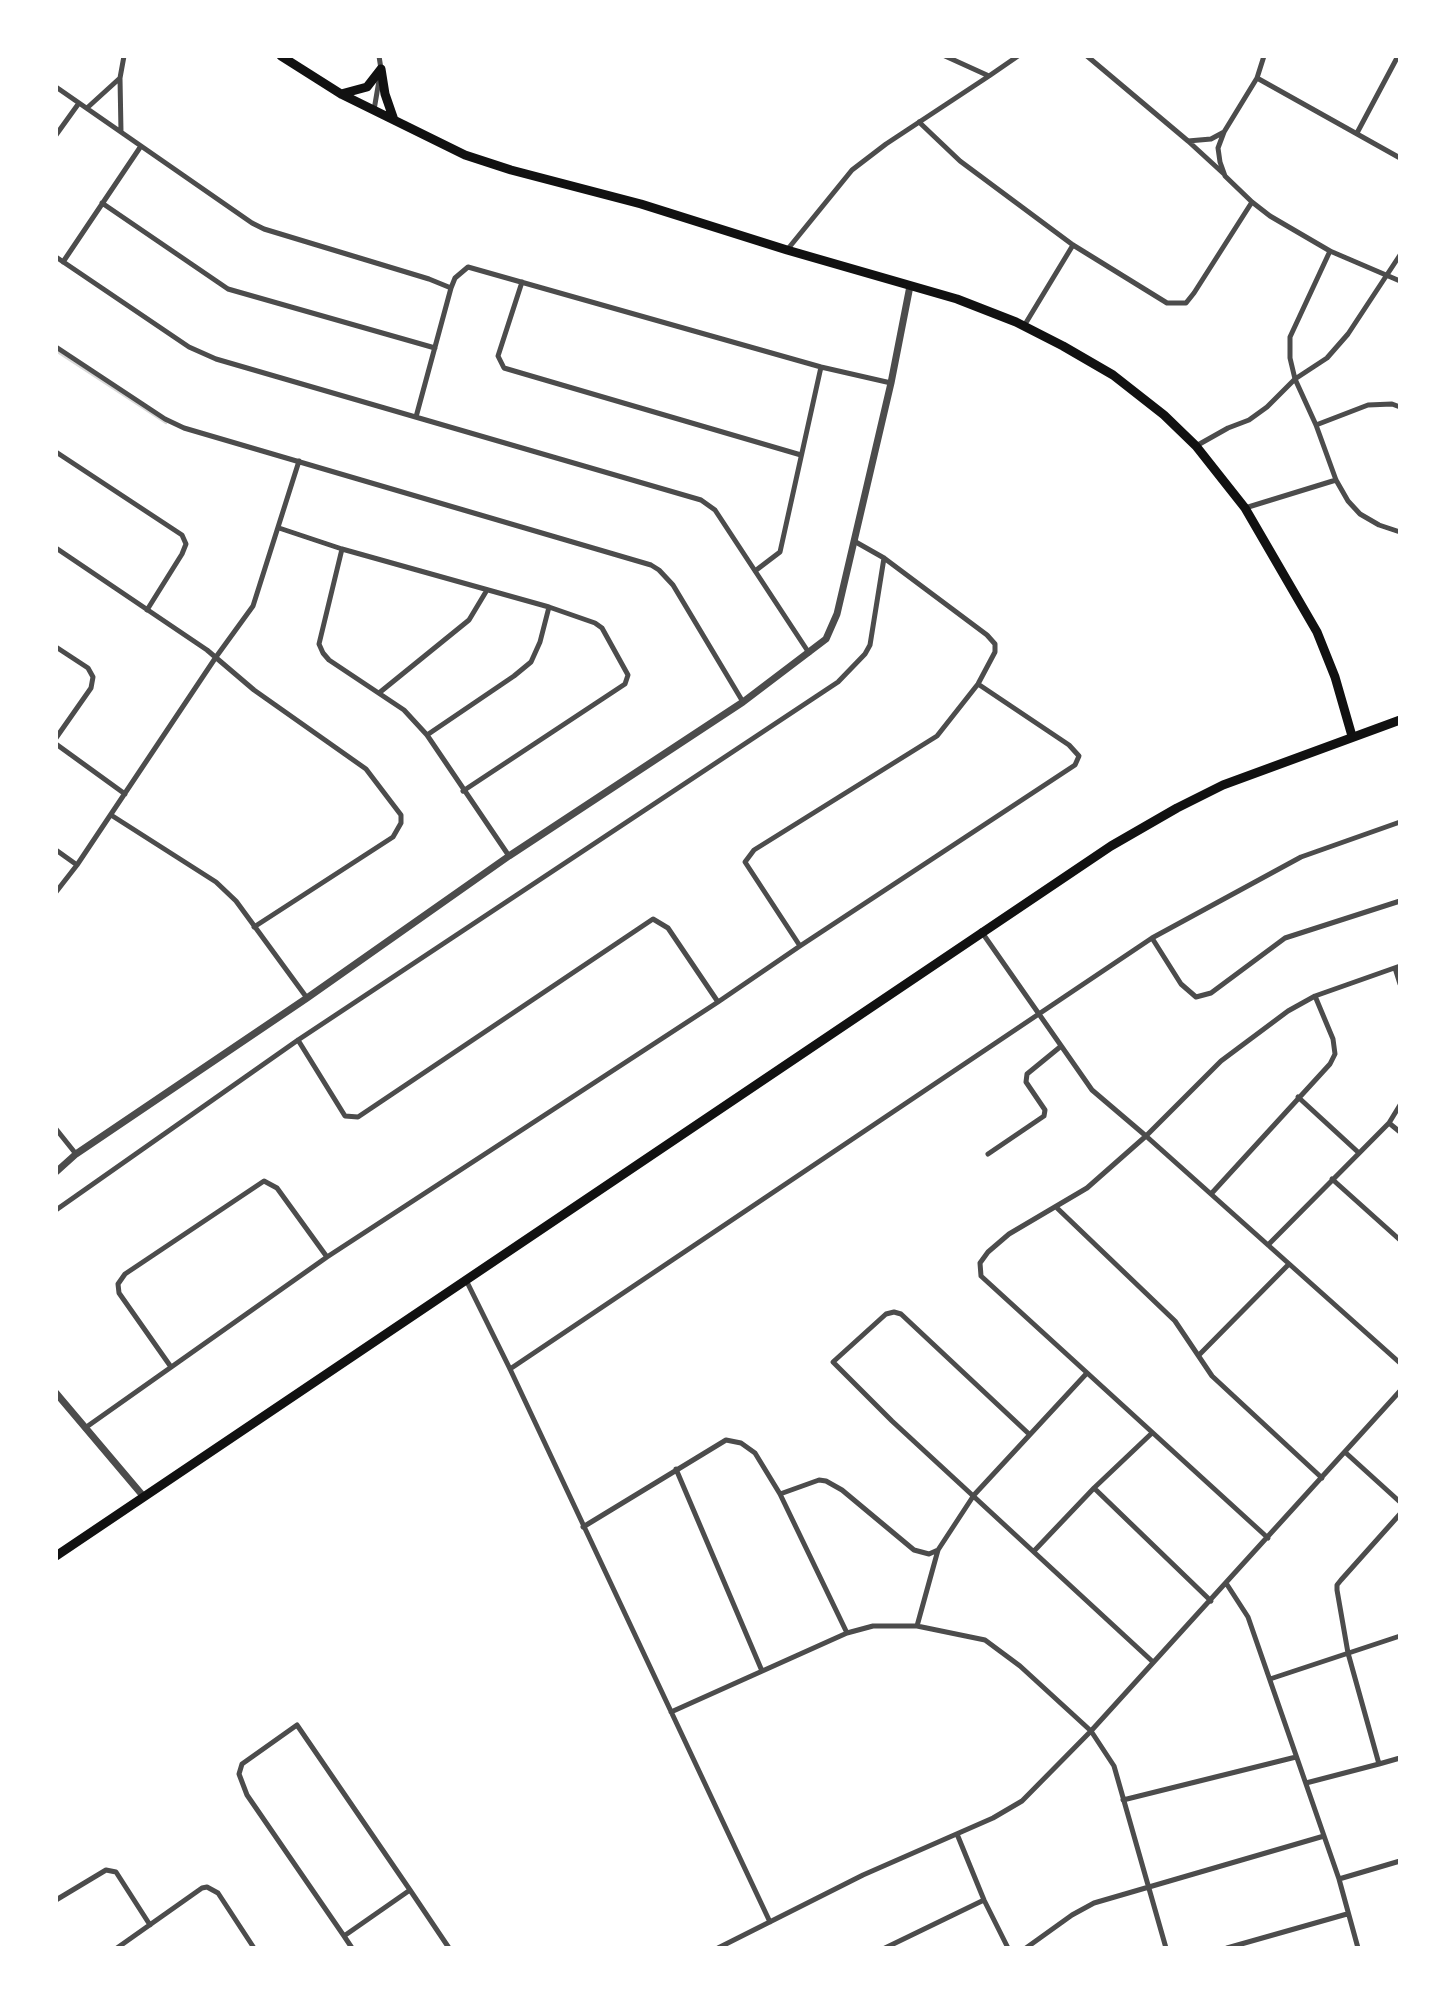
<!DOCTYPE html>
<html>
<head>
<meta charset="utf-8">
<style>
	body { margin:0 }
	#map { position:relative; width:1456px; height:2004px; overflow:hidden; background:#fff; font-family:"Noto Sans",sans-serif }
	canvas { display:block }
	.frame { position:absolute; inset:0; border:58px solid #fff; pointer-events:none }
</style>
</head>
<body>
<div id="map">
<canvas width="1456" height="2004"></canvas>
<div class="frame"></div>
</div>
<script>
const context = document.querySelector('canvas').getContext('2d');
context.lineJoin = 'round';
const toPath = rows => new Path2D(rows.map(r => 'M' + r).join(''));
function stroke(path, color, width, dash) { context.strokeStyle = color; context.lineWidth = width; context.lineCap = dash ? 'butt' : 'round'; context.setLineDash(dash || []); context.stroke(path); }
const stream = toPath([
	[56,351,166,423]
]);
const minor = toPath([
	[945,56,989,76,1018,56],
	[1087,56,1188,141,1211,139,1224,132],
	[1264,56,1257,78,1224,132,1218,148,1220,162,1225,176,1252,202,1270,216,1330,251],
	[1257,78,1400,158],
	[56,87,252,223,264,229,429,279,451,288],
	[87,108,120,78],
	[374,110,381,69,379,56],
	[919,122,960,161,1073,245,1167,303,1186,303,1194,293,1252,202],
	[121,132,120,78,124,56],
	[1357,133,1398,56],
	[56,135,79,103],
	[1188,141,1224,174],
	[102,203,228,289,435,348],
	[787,250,852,170,886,144,989,76],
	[56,257,189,347,216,359,701,500,715,510,809,653],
	[63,262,141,146],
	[1400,281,1330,251,1290,337,1290,358,1295,379,1316,425,1336,480,1348,501,1360,514,1379,525,1400,532],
	[522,282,498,356,504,368,801,455],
	[1024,326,1073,245],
	[56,347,165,419,184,428,651,565,659,570,673,585,743,702],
	[416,417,451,288,455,278,468,267,821,367,891,383],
	[1316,425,1368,405,1392,404,1400,407],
	[1196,446,1228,428,1249,420,1267,407,1295,379,1327,358,1348,334,1400,255],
	[56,452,182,535,186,544,182,554,147,610],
	[1245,508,1336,480],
	[279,528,342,549,549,607,595,623,602,628,628,675,625,684,463,791],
	[56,548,207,650,254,690,366,769,401,815,401,823,393,837,254,927],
	[342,549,319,644,323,653,329,660,404,710,427,735,509,856],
	[755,571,780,552,821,367],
	[56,647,88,668,93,677,91,688,56,738],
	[379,693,469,620,487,590],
	[427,735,514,676,531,662,540,642,549,607],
	[56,744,125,794],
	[111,815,216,882,236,901,307,998],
	[56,850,77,865],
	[56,892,77,865,216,657,253,606,299,461],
	[981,931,1092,1090,1146,1136,1400,1363],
	[1152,938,1181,984,1196,997,1211,993,1285,938,1400,901],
	[800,946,745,862,754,850,937,736,978,684,995,652,995,644,987,635,884,558,854,541],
	[1395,968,1400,984],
	[298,1040,345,1116,358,1117,653,919,668,928,718,1002],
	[1298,1097,1359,1153],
	[1389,1123,1400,1132],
	[56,1129,76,1154],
	[988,1154,1044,1116,1045,1110,1026,1082,1027,1074,1060,1047],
	[1332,1179,1400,1240],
	[1211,1194,1330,1064,1335,1054,1333,1039,1315,996],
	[1056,1207,1175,1321,1212,1376,1322,1478],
	[56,1210,298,1040,838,682,865,654,870,645,884,558],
	[1268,1245,1389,1123,1400,1105],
	[466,1280,510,1369,770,1922],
	[1199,1355,1289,1264],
	[171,1367,119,1293,118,1284,125,1274,264,1181,277,1188,327,1257],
	[510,1369,1152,938,1301,857,1400,822],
	[85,1428,327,1257,718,1002,800,946,1075,765,1079,756,1069,745,978,684],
	[1029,1434,901,1314,894,1312,886,1314,833,1362,892,1421,1153,1662],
	[1346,1453,1400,1502],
	[676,1469,762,1671],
	[1094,1488,1211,1601],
	[780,1494,819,1480,826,1481,842,1490,914,1550,929,1554,938,1550],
	[1400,1514,1341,1580,1337,1585,1337,1590,1348,1653,1379,1764,1400,1758],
	[583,1527,726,1440,741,1443,755,1453,780,1494,847,1633],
	[1268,1538,981,1276,980,1263,988,1252,1009,1234,1087,1188,1146,1136,1221,1061,1288,1011,1315,996,1400,966],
	[1035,1550,1094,1488,1152,1433],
	[1226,1583,1248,1617,1339,1879,1358,1948],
	[917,1626,938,1550,974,1495,1087,1373],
	[1270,1679,1400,1636],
	[671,1712,847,1633,873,1626,917,1626,985,1640,1020,1666,1091,1731,1114,1766,1166,1948],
	[1306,1783,1379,1764],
	[1123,1800,1296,1757],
	[957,1834,984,1900,1008,1948],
	[1339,1879,1400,1861],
	[56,1900,106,1870,116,1872,150,1925],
	[344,1936,247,1795,239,1774,242,1764,297,1725,410,1890],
	[117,1948,202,1888,207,1887,218,1893,254,1948],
	[352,1948,344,1936,410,1890,449,1948],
	[718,1948,863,1875,993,1818,1022,1801,1091,1731,1400,1391],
	[885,1948,984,1900],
	[1026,1948,1072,1915,1094,1903,1324,1836],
	[1227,1948,1347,1914]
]);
const tertiary = toPath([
	[56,1172,76,1154,307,998,509,856,743,702,826,639,837,614,891,383,910,286],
	[56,1393,144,1497]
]);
const primary = toPath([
	[281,56,341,94,465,155,511,170,641,204,787,250,957,299,1016,322,1063,346,1113,375,1164,415,1196,446,1245,508,1317,632,1335,677,1352,736],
	[381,69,385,94,394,120],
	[341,94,367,87,381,69]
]);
const trunk = toPath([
	[56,1556,1111,846,1177,808,1223,785,1400,720]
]);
stroke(stream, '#d9d9d9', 2.5);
stroke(minor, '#4c4c4c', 5);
stroke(tertiary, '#4c4c4c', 7);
stroke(primary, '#111', 9);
stroke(trunk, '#111', 9);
</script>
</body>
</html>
